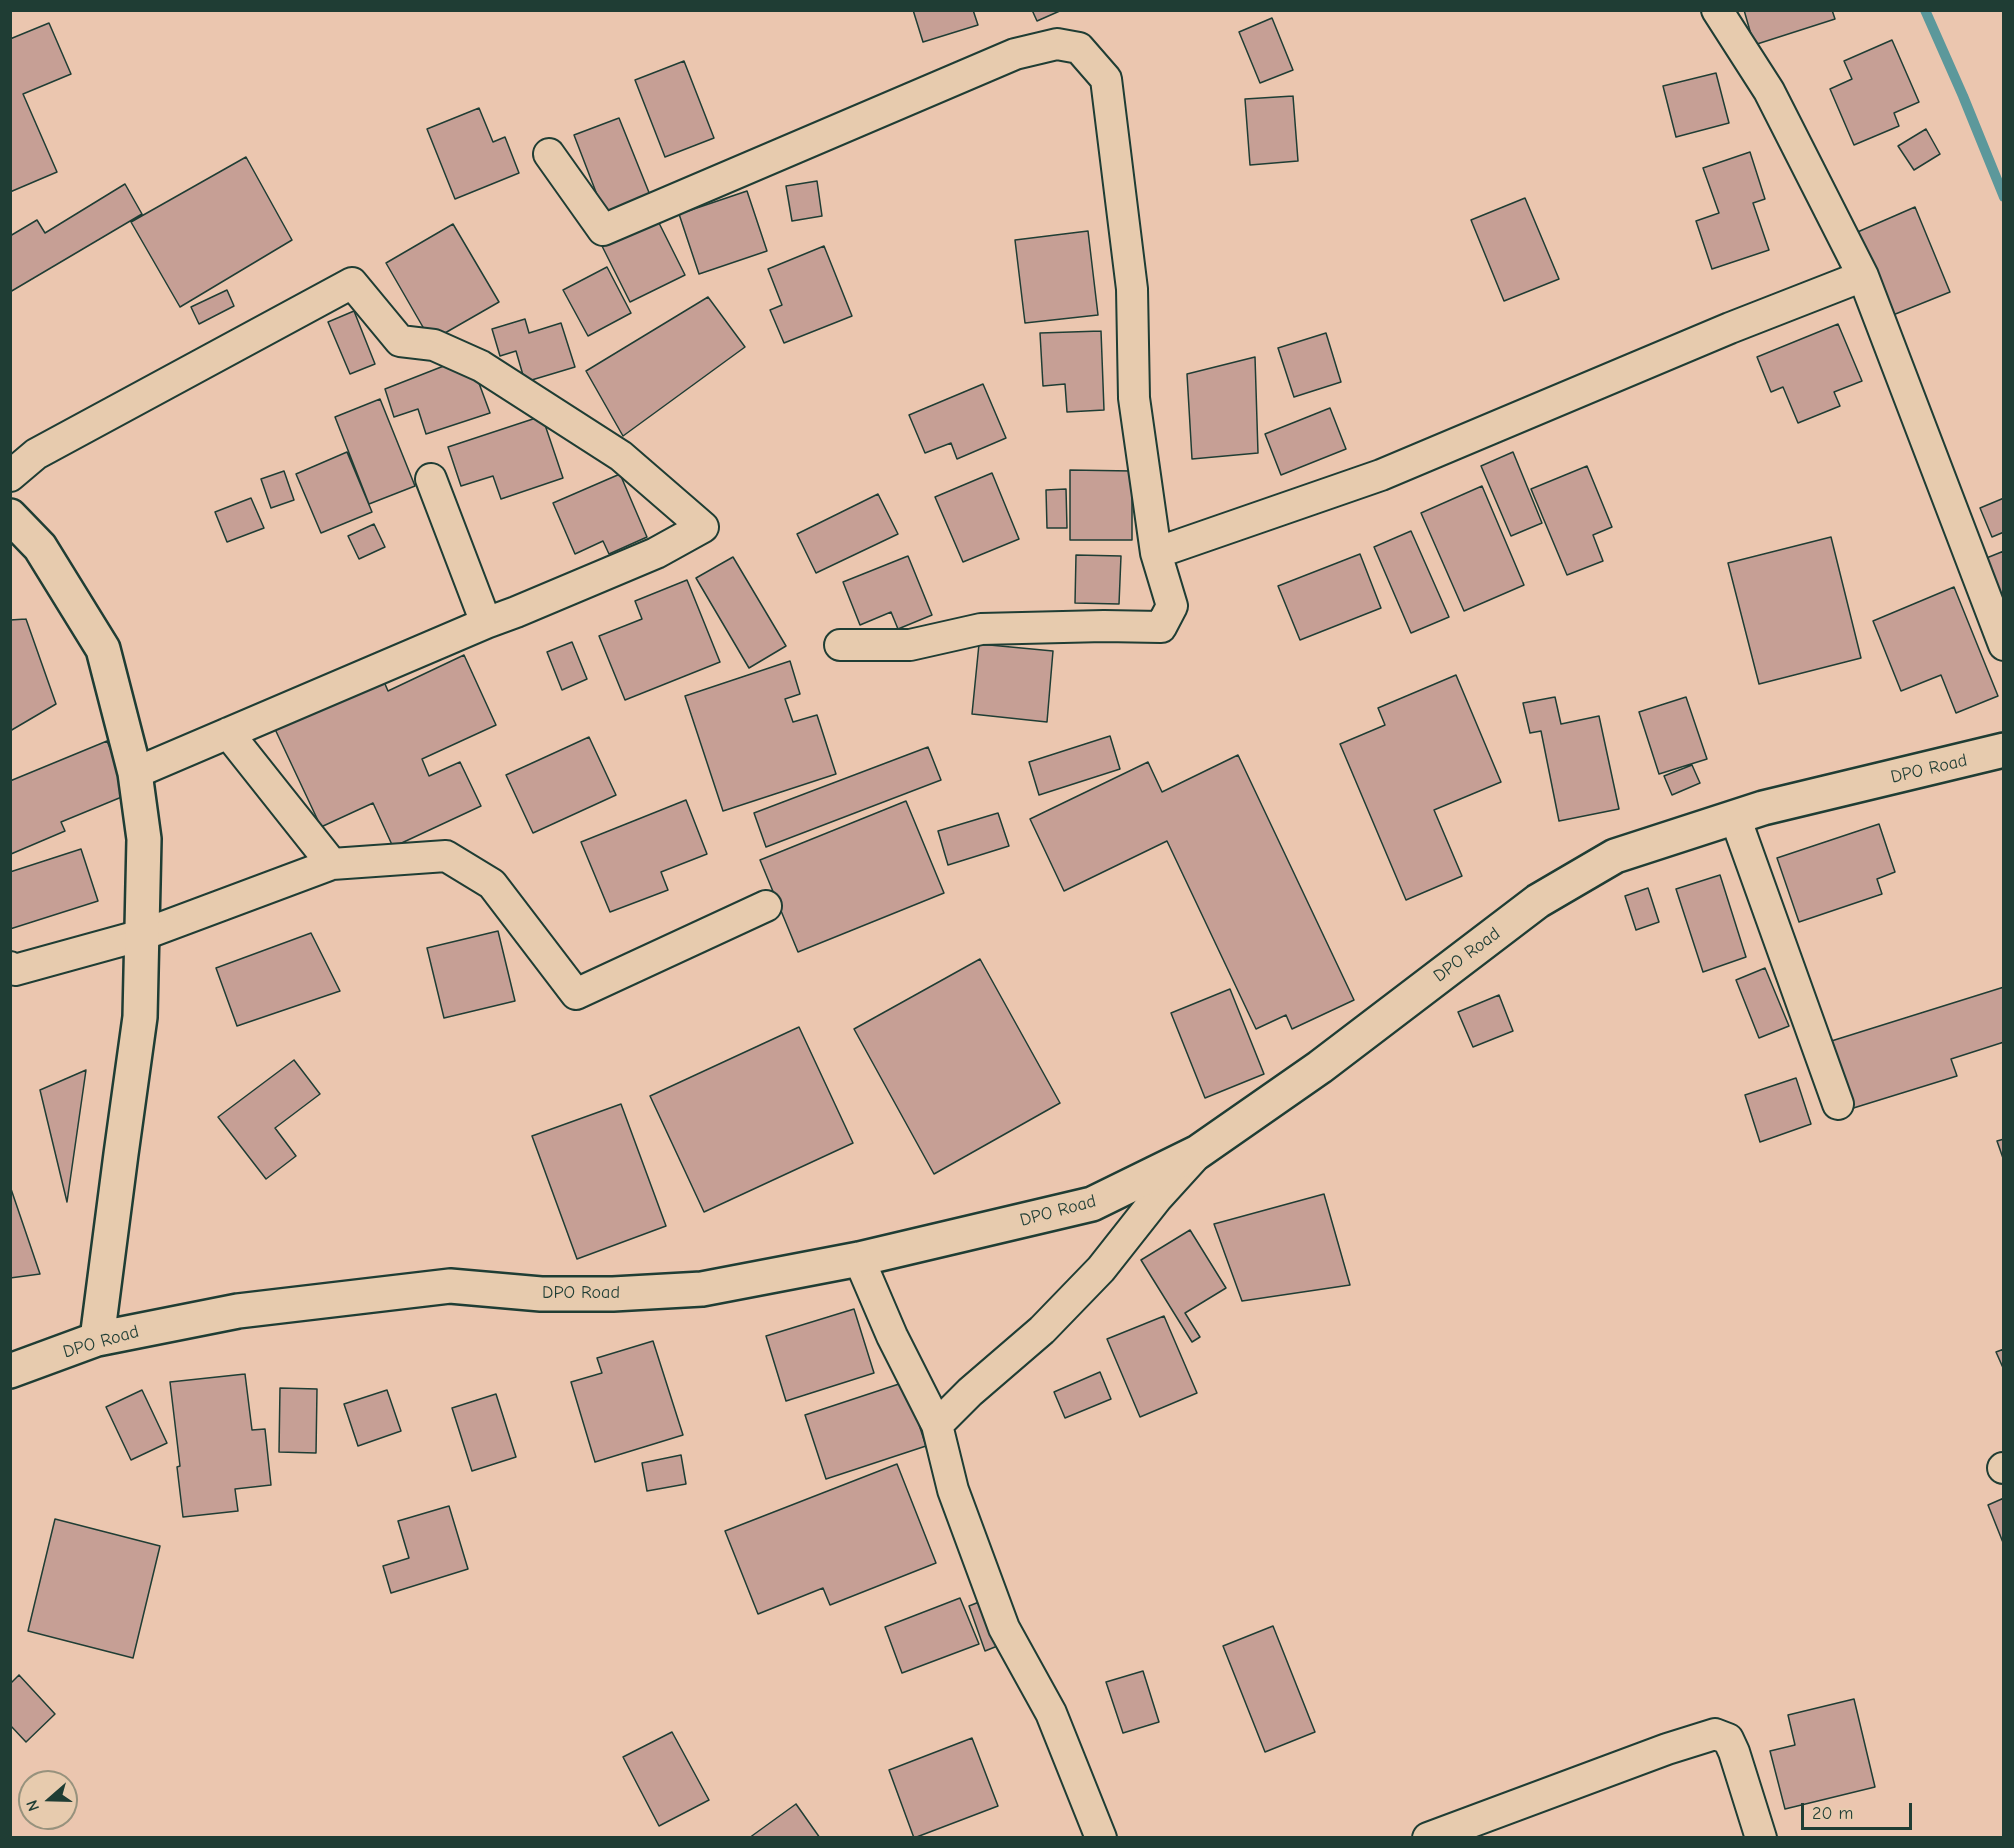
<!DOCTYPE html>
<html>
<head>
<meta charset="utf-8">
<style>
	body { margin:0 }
	#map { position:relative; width:2014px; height:1848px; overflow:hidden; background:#ebc6af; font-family:"Comic Neue",sans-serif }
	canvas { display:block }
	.frame { position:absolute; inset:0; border:12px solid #1f3d34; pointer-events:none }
	.north { position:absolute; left:18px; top:1770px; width:60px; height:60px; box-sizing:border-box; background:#e7cbae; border:2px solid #97927d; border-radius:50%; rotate:250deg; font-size:16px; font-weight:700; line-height:24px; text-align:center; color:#1f3d34 }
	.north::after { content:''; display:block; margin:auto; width:21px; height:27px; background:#1f3d34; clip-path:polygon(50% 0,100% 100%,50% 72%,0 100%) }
	.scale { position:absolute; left:1801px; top:1803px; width:111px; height:27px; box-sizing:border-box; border:3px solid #1f3d34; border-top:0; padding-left:8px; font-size:18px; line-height:21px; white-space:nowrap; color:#1f3d34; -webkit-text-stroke:4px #e7cbae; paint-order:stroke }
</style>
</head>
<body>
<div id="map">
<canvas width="2014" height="1848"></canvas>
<div class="frame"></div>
<div class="north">N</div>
<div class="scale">20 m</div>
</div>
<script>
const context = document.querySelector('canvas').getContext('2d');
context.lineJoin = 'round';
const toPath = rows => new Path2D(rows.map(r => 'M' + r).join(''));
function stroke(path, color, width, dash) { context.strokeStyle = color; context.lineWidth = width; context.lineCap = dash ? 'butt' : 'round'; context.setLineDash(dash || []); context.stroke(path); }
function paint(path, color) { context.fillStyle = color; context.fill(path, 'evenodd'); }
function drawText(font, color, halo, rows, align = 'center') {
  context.font = font + ' "Comic Neue",sans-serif'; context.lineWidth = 4.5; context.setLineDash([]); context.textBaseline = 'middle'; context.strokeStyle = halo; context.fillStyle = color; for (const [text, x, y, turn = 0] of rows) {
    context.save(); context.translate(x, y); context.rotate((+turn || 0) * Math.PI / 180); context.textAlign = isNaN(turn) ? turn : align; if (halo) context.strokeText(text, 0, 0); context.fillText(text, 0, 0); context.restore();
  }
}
const stream = toPath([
	[1925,10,1963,96,2004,197]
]);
const building = toPath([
	[913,10,973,10,978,25,923,42,913,10],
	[1032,10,1062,10,1037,21,1032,10],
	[1744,10,1832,10,1835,19,1754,45,1744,10],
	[1272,18,1293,70,1260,83,1239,32,1272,18],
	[49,23,71,74,23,94,57,172,10,192,10,39,49,23],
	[1892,40,1919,102,1894,113,1899,126,1854,145,1830,89,1852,79,1844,61,1892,40],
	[684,61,714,138,665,157,635,80,684,61],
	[1716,73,1729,123,1676,137,1663,86,1716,73],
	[1293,96,1298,161,1250,165,1245,99,1293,96],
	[479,108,493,142,505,137,519,173,455,199,427,129,479,108],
	[619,118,650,195,604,213,574,135,619,118],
	[1926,129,1940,154,1914,170,1898,146,1926,129],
	[1750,152,1765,199,1753,203,1769,250,1712,269,1696,221,1719,213,1703,168,1750,152],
	[246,157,292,240,180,307,131,222,246,157],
	[817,181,822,216,792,221,786,186,817,181],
	[125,184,142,214,10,292,10,236,37,220,45,233,125,184],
	[747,191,767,251,699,274,679,214,747,191],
	[1525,198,1559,279,1504,301,1471,220,1525,198],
	[1915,207,1950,292,1888,317,1853,234,1915,207],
	[656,217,685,275,630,302,601,244,656,217],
	[453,224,499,302,431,341,386,263,453,224],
	[1088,231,1098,315,1025,323,1015,240,1088,231],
	[824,246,852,316,784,343,770,310,782,305,768,269,824,246],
	[607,267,631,313,588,336,563,290,607,267],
	[227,290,234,306,199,324,191,307,227,290],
	[708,297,745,347,623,436,586,371,708,297],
	[354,311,375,364,350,374,328,322,354,311],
	[525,319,529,333,561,323,575,367,525,382,516,351,500,356,492,329,525,319],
	[1838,324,1862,381,1834,392,1840,406,1798,423,1783,387,1771,392,1757,357,1838,324],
	[1101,331,1104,410,1067,412,1065,384,1043,386,1040,333,1101,331],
	[1326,333,1341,382,1294,397,1278,348,1326,333],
	[1255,357,1258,453,1192,459,1187,374,1255,357],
	[459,360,473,367,490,413,426,434,418,409,394,417,385,389,459,360],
	[983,384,1006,438,957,459,951,443,925,453,909,415,983,384],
	[380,399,415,486,369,504,335,417,380,399],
	[1330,408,1346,449,1281,475,1265,434,1330,408],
	[542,416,563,478,501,499,493,476,461,486,448,447,542,416],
	[347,452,372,512,321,533,296,474,347,452],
	[1513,452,1542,523,1511,536,1481,466,1513,452],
	[1587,466,1612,527,1593,535,1603,561,1567,575,1531,489,1587,466],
	[1070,470,1132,471,1132,540,1070,540,1070,470],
	[284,471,294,500,271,508,261,479,284,471],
	[992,473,1019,539,963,562,935,497,992,473],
	[620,474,647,537,609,554,603,541,575,554,553,503,620,474],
	[1482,486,1524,585,1464,611,1421,513,1482,486],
	[1066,489,1067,528,1047,528,1046,490,1066,489],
	[878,494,898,534,816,573,797,534,878,494],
	[251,498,264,528,227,542,215,512,251,498],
	[2004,498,2004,532,1992,537,1980,508,2004,498],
	[374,524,385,547,359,559,348,536,374,524],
	[1411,531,1449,617,1411,633,1374,547,1411,531],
	[1831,537,1861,658,1759,684,1728,563,1831,537],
	[2004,551,2004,609,1984,559,2004,551],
	[1360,554,1381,608,1300,640,1278,586,1360,554],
	[1076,555,1121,556,1119,604,1075,603,1076,555],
	[908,556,932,615,898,629,891,612,860,625,843,582,908,556],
	[733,557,786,646,749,668,696,578,733,557],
	[687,580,720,662,625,700,599,636,642,619,635,601,687,580],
	[1954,587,1998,696,1956,713,1941,675,1901,691,1873,621,1954,587],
	[26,619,56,704,10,731,10,620,26,619],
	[572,642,587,679,562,690,547,652,572,642],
	[979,644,1053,651,1047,722,972,714,979,644],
	[464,655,496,725,422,759,429,776,460,762,481,806,393,847,373,803,321,827,274,727,382,677,388,691,464,655],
	[790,661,800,694,785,699,793,722,817,715,836,774,723,811,685,696,790,661],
	[1456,675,1501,782,1434,810,1462,876,1406,900,1340,744,1385,725,1378,708,1456,675],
	[1555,697,1561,724,1599,716,1619,809,1559,821,1541,731,1530,733,1523,703,1555,697],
	[1686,697,1707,759,1659,774,1639,712,1686,697],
	[1110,736,1120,769,1039,795,1029,762,1110,736],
	[589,737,616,795,533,833,506,775,589,737],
	[107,741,129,794,61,822,65,831,11,854,10,781,107,741],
	[928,747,941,780,766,847,754,813,928,747],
	[1238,755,1354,1000,1292,1029,1286,1015,1256,1029,1167,841,1064,891,1030,819,1148,762,1162,792,1238,755],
	[1692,765,1700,783,1672,795,1664,776,1692,765],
	[686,800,707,854,661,872,668,890,610,912,581,842,686,800],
	[906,801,944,893,798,952,760,860,906,801],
	[998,813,1009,846,948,865,938,831,998,813],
	[1879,824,1895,872,1877,879,1882,894,1799,922,1777,858,1879,824],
	[81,849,98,901,10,929,10,872,81,849],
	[1720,875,1746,957,1703,972,1676,889,1720,875],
	[1648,888,1659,922,1636,930,1625,896,1648,888],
	[498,931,515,1001,444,1018,427,948,498,931],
	[311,933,340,991,237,1026,216,968,311,933],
	[980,959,1060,1103,934,1174,854,1029,980,959],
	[1765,968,1789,1026,1759,1038,1736,980,1765,968],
	[2004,987,2004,1042,1951,1059,1957,1076,1847,1110,1825,1043,2004,987],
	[1230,989,1264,1074,1205,1098,1171,1013,1230,989],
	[1499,995,1513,1031,1473,1047,1458,1012,1499,995],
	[799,1027,853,1143,704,1212,650,1096,799,1027],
	[294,1060,320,1094,275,1128,296,1156,266,1179,218,1117,294,1060],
	[86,1070,67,1202,40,1090,86,1070],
	[1796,1078,1811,1124,1760,1142,1745,1095,1796,1078],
	[621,1104,666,1226,577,1259,532,1136,621,1104],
	[2004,1139,2004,1161,1997,1141,2004,1139],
	[10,1186,40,1274,10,1278,10,1186],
	[1324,1194,1350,1285,1242,1301,1214,1224,1324,1194],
	[1190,1230,1226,1288,1185,1313,1200,1337,1192,1342,1141,1260,1190,1230],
	[854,1309,874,1373,786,1401,766,1336,854,1309],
	[1164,1316,1197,1393,1140,1417,1107,1339,1164,1316],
	[653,1341,683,1435,595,1462,571,1382,602,1373,597,1358,653,1341],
	[2004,1349,2004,1370,1996,1352,2004,1349],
	[1100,1372,1111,1399,1065,1418,1054,1392,1100,1372],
	[245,1374,252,1430,265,1429,271,1485,235,1489,238,1511,183,1517,177,1467,180,1466,170,1382,245,1374],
	[905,1382,926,1446,826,1479,805,1415,905,1382],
	[280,1388,317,1389,316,1453,279,1452,280,1388],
	[142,1390,167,1443,131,1460,106,1407,142,1390],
	[387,1390,401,1431,358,1446,344,1404,387,1390],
	[496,1394,516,1457,472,1471,452,1408,496,1394],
	[681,1455,686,1484,647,1491,642,1463,681,1455],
	[897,1464,936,1563,830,1605,823,1588,758,1614,725,1531,897,1464],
	[2004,1498,2004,1545,1988,1505,2004,1498],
	[449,1506,468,1569,391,1593,383,1566,409,1558,398,1521,449,1506],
	[55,1519,160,1546,133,1658,28,1631,55,1519],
	[960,1598,979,1644,902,1673,885,1627,960,1598],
	[984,1600,1000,1645,985,1651,969,1606,984,1600],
	[1273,1626,1315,1732,1265,1752,1223,1646,1273,1626],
	[1143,1671,1159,1722,1123,1733,1106,1682,1143,1671],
	[19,1675,55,1714,26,1742,10,1725,10,1684,19,1675],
	[1854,1699,1875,1787,1785,1809,1770,1751,1795,1745,1788,1715,1854,1699],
	[672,1732,709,1800,659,1826,623,1757,672,1732],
	[972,1738,998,1806,914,1838,889,1770,972,1738],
	[796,1804,820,1838,749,1838,796,1804]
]);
const street = toPath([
	[1717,10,1769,91,1863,276,2004,645],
	[549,154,603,230,1015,54,1057,44,1079,48,1106,79,1132,289,1134,398,1156,553,1172,606,1161,627,1104,626,981,629,910,645,840,645],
	[10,476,36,454,352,283,400,341,434,345,481,366,621,456,703,527,656,553,516,612,486,623,135,773],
	[431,479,486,623],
	[1156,553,1381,475,1730,328,1863,276],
	[228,733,332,864,446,856,492,884,576,994,766,906],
	[1735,817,1838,1104],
	[10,967,15,970,142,935,332,864],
	[859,1259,892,1336,937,1425],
	[2003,1468,2004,1468],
	[1101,1838,1051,1713,1004,1628,953,1490,937,1425,970,1392,1042,1330,1101,1269,1157,1198,1197,1154],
	[1428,1838,1667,1749,1715,1734,1728,1739,1734,1752,1761,1838]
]);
const secondary = toPath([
	[10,516,40,547,103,649,135,773,144,839,140,1017,121,1154,97,1339],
	[10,1371,97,1339,238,1311,450,1286,541,1294,613,1294,702,1289,859,1259,1092,1204,1198,1152,1320,1067,1538,901,1615,856,1763,808,2004,750]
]);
const streetNames = [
	["DPO Road",1929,769,-13],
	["DPO Road",1467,955,-37],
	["DPO Road",1058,1211,-15],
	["DPO Road",581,1293],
	["DPO Road",101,1342,-16]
];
stroke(stream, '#5c989b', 10);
paint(building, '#c69f95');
stroke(building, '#1f3d34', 1.5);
stroke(street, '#1f3d34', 34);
stroke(secondary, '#1f3d34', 38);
stroke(street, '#e7cbae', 30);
stroke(secondary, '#e7cbae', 33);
drawText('18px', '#1f3d34', '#e7cbae', streetNames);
</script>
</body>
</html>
